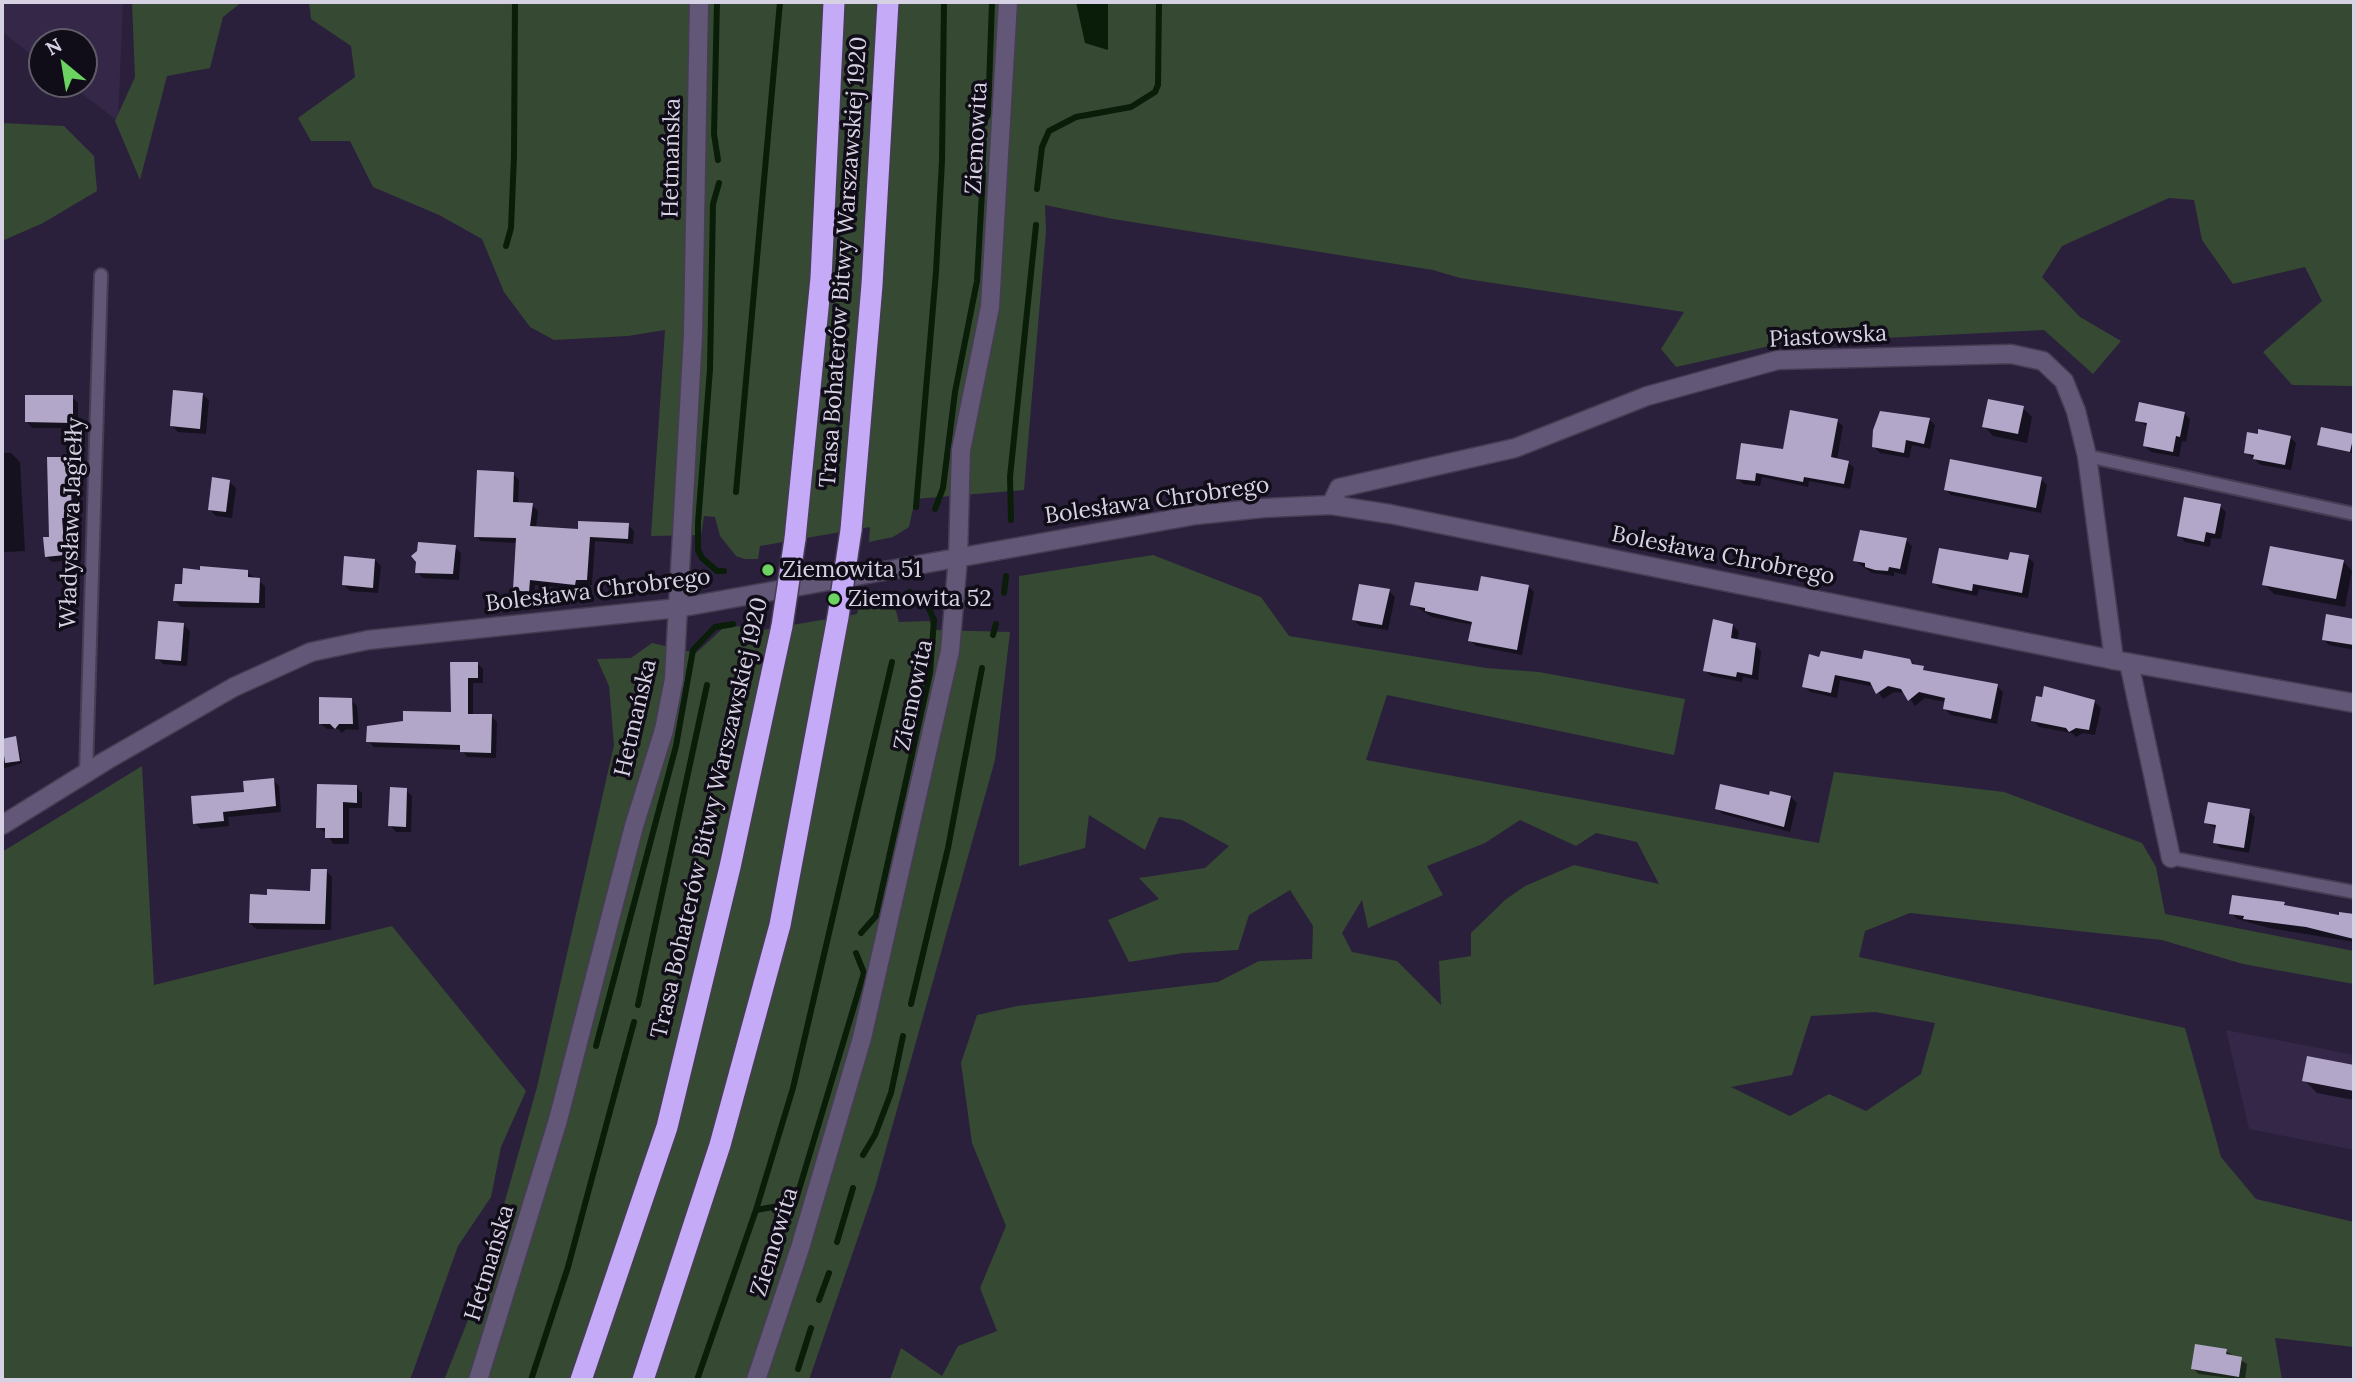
<!DOCTYPE html>
<html>
<head>
<meta charset="utf-8">
<style>
	body { margin:0 }
	#map { position:relative; width:2356px; height:1382px; overflow:hidden; background:#2a203b; font-family:Lora,serif }
	canvas { display:block }
	.frame { position:absolute; inset:0; border:4px solid #d7d2e3; pointer-events:none }
	.north { position:absolute; left:28px; top:28px; width:70px; height:70px; box-sizing:border-box; background:#110d18; border:2px solid #605c69; border-radius:50%; rotate:330deg; font-size:19px; font-weight:700; line-height:28px; text-align:center; color:#d7d2e3 }
	.north::after { content:''; display:block; margin:auto; width:24px; height:32px; background:#6cd362; clip-path:polygon(50% 0,100% 100%,50% 72%,0 100%) }
</style>
</head>
<body>
<div id="map">
<canvas width="2356" height="1382"></canvas>
<div class="frame"></div>
<div class="north">N</div>
</div>
<script>
const context = document.querySelector('canvas').getContext('2d');
context.lineJoin = 'round';
function paint(path, color) { context.fillStyle = color; context.fill(path, 'evenodd'); }
const toPath = rows => new Path2D(rows.map(r => 'M' + r).join(''));
function stroke(path, color, width, dash) { context.strokeStyle = color; context.lineWidth = width; context.lineCap = dash ? 'butt' : 'round'; context.setLineDash(dash || []); context.stroke(path); }
function drawText(font, color, halo, rows, align = 'center') {
  context.font = font + ' Lora,serif'; context.lineWidth = 7; context.setLineDash([]); context.textBaseline = 'middle'; context.strokeStyle = halo; context.fillStyle = color; for (const [text, x, y, turn = 0] of rows) {
    context.save(); context.translate(x, y); context.rotate((+turn || 0) * Math.PI / 180); context.textAlign = isNaN(turn) ? turn : align; if (halo) context.strokeText(text, 0, 0); context.fillText(text, 0, 0); context.restore();
  }
}
const built = toPath([
	[2,2,123,2,118,121,69,84,84,84,84,42,42,42,42,63,2,32],
	[2226,1030,2354,1055,2354,1150,2249,1129]
]);
const green = toPath([
	[132,2,242,2,223,17,210,68,167,76,140,180,115,121,135,77],
	[309,2,2354,2,2354,386,2292,385,2263,352,2322,301,2305,267,2233,284,2202,240,2194,200,2169,198,2062,246,2042,277,2080,317,2121,341,2093,374,2044,330,1783,343,1676,367,1661,349,1684,312,1460,278,1433,270,1113,219,1045,205,1046,231,1024,490,915,499,909,527,893,537,869,542,870,527,760,546,758,559,745,559,736,556,720,536,715,517,704,516,701,535,651,536,665,330,628,336,554,340,530,327,504,292,482,239,439,215,373,187,350,141,311,141,298,118,355,77,351,46,311,19],
	[2,123,64,126,94,156,97,191,43,223,2,241],
	[1153,555,1261,597,1289,636,1486,668,1539,672,1685,699,1674,755,1387,695,1366,760,1819,843,1834,772,2004,792,2142,843,2156,867,2165,914,2354,951,2354,984,2243,964,2162,940,1910,913,1865,931,1859,957,2185,1028,2221,1157,2256,1199,2354,1222,2354,1347,2275,1338,2282,1380,890,1380,901,1348,942,1376,958,1346,997,1331,980,1288,1006,1226,972,1143,961,1063,977,1015,1017,1006,1218,982,1259,961,1312,959,1313,926,1290,890,1249,915,1238,950,1184,953,1129,962,1108,920,1159,899,1139,878,1205,868,1229,846,1182,820,1159,817,1145,850,1089,815,1085,848,1019,866,1019,576],
	[1520,820,1576,846,1596,833,1637,842,1659,884,1574,865,1525,886,1505,900,1471,933,1471,956,1439,961,1441,1005,1397,961,1352,952,1342,933,1362,900,1368,928,1443,895,1427,866,1485,843],
	[1875,1012,1935,1023,1921,1074,1866,1111,1829,1094,1790,1116,1731,1087,1792,1075,1811,1016],
	[861,596,886,601,896,611,899,622,929,621,936,630,1010,632,995,760,875,1188,809,1380,444,1380,480,1290,537,1087,614,745,609,686,597,659,631,658,652,643,696,653,722,629,751,624,750,632,857,614],
	[142,766,154,985,392,926,526,1091,501,1147,491,1197,458,1246,410,1380,2,1380,2,852]
]);
const water = toPath([
	[1076,2,1108,2,1108,50,1085,43]
]);
const shadow = toPath([
	[202,394,209,400,206,434,178,432,172,426],
	[72,397,78,403,78,428,32,428,26,421],
	[2023,408,2032,417,2027,443,1993,436,1984,426],
	[2184,413,2190,419,2186,442,2182,441,2179,457,2151,452,2145,446,2148,427,2137,420],
	[1929,419,1935,425,1930,449,1912,445,1909,458,1880,453,1874,447],
	[1837,421,1843,426,1837,460,1848,462,1854,468,1850,489,1809,481,1808,487,1762,477,1760,486,1743,484,1737,478],
	[2353,435,2352,453,2319,445],
	[2290,437,2296,443,2291,470,2261,465,2246,452],
	[2,453,11,453,20,462,25,551,5,552,2,549],
	[69,458,75,464,76,523,66,523,70,560,52,562,47,557],
	[513,474,519,480,518,504,532,505,538,511,536,528,579,531,628,525,634,531,633,544,595,541,592,585,580,585,580,590,535,585,534,596,520,595,514,590,517,543,481,541,475,536],
	[2041,479,2047,485,2041,513,1951,495,1945,489],
	[230,482,236,488,232,518,216,516,210,510],
	[2220,506,2226,512,2221,539,2211,538,2210,547,2185,542,2179,535],
	[1906,540,1912,546,1906,575,1894,572,1894,576,1872,573,1855,561],
	[455,547,461,553,459,580,423,578,417,572,419,552],
	[2028,557,2034,563,2028,598,1979,589,1977,596,1940,588,1934,582],
	[375,560,381,566,378,593,350,591,343,584],
	[2343,561,2352,571,2345,607,2274,594,2264,584],
	[247,572,265,586,265,608,181,607,175,601,183,586],
	[1528,586,1534,592,1522,655,1476,646,1470,640,1473,625,1432,617,1412,604],
	[1389,591,1395,597,1388,630,1360,626,1354,620],
	[2328,616,2354,621,2354,650,2329,645,2323,639],
	[184,625,190,631,187,666,163,664,157,658],
	[1733,625,1739,632,1737,641,1755,645,1761,651,1758,680,1743,677,1742,682,1711,676,1705,670],
	[1864,661,1909,661,1928,673,1997,686,2003,692,1997,724,1951,715,1945,709,1946,702,1925,698,1915,706,1906,693,1894,692,1883,699,1875,687,1840,680,1837,698,1810,692,1804,686],
	[452,664,478,664,483,669,483,683,473,683,473,715,491,716,497,722,496,758,467,757,462,750,374,747,368,741,452,714],
	[351,700,357,706,359,730,346,729,342,733,338,729,327,729,320,723],
	[2094,701,2101,708,2095,735,2083,733,2076,737,2072,733,2039,727,2033,720],
	[16,738,22,763,2,769,2,749],
	[273,780,279,786,281,812,228,817,229,826,201,829,195,823],
	[356,787,362,793,362,808,349,808,349,844,333,844,327,834,318,827],
	[406,790,412,796,411,832,396,832,390,825],
	[1770,797,1791,797,1797,803,1790,832,1723,814,1716,808],
	[2249,811,2255,817,2249,853,2221,848,2215,842,2217,829,2206,823],
	[326,871,332,877,331,930,256,929,250,923,312,892],
	[2284,903,2287,907,2354,917,2354,942,2269,928,2237,919,2231,913],
	[2309,1058,2354,1067,2354,1100,2317,1093,2304,1080],
	[2226,1351,2247,1364,2245,1380,2199,1374,2192,1368]
]);
const stream = toPath([
	[717,2,714,134,718,160],
	[978,133,988,115,992,2],
	[719,183,713,204,710,369,698,523,698,550,702,558,717,571,724,571],
	[1037,189,1042,147,1049,131,1076,117,1131,107,1155,92,1158,85,1159,2],
	[506,246,511,228,514,156,515,2],
	[736,492,780,2],
	[916,507,936,272,942,161,944,2],
	[935,509,943,488,955,392,977,281,983,174,977,155],
	[1011,520,1010,477,1036,225],
	[1004,593,1006,576],
	[993,635,996,624],
	[861,933,876,916,930,673,934,620,927,604,910,592],
	[911,1004,948,848,982,668],
	[638,1005,707,685],
	[596,1046,676,746,693,650,715,627,733,624],
	[863,1155,875,1135,891,1093,903,1036],
	[756,1210,795,1203,864,973,856,953],
	[837,1242,853,1188],
	[819,1300,829,1273],
	[798,1369,811,1328],
	[531,1380,568,1267,634,1022],
	[697,1380,756,1210,793,1088,892,662]
]);
const building = toPath([
	[173,390,203,393,200,429,170,426],
	[25,395,73,395,73,423,25,422],
	[1988,399,2024,406,2018,434,1982,427],
	[2139,402,2185,412,2180,437,2176,436,2173,452,2143,446,2147,423,2135,421],
	[1790,410,1838,419,1831,457,1849,461,1844,484,1804,477,1803,482,1756,473,1755,481,1736,479,1741,443,1783,449],
	[1880,411,1930,418,1924,444,1906,440,1904,453,1872,447,1873,430],
	[2321,427,2354,434,2350,452,2317,445],
	[2258,429,2291,436,2285,465,2253,459,2254,455,2244,453,2247,432,2258,434],
	[47,457,70,457,72,518,62,518,65,555,45,557,43,537,49,537],
	[1950,459,2042,477,2036,508,1944,490],
	[477,470,514,472,513,502,533,503,530,526,578,529,578,521,629,523,628,539,590,537,587,580,576,580,575,585,530,580,529,592,513,590,516,538,474,537],
	[212,477,230,480,226,512,208,510],
	[2184,497,2221,504,2215,534,2206,532,2204,542,2177,536],
	[1860,530,1907,538,1900,569,1889,567,1888,571,1875,570,1865,567,1865,563,1853,561],
	[418,542,456,545,453,574,415,573,416,562,411,556,417,551],
	[2270,546,2344,560,2336,599,2262,585],
	[1939,548,2008,560,2010,552,2029,555,2022,593,1973,584,1972,591,1932,583],
	[344,556,375,559,373,588,342,585],
	[200,566,248,570,248,577,260,578,259,603,173,601,175,584,182,584,183,568,200,570],
	[1481,576,1529,585,1517,650,1468,641,1472,622,1425,611,1425,608,1410,605,1415,582,1478,591],
	[1359,584,1390,589,1382,625,1352,620],
	[2326,614,2354,619,2354,645,2322,640],
	[1713,619,1733,624,1731,638,1756,643,1752,675,1737,672,1736,677,1703,671],
	[158,621,184,623,181,661,155,659],
	[1864,650,1910,659,1912,664,1924,666,1923,670,1998,684,1991,719,1943,709,1945,698,1919,692,1908,701,1901,689,1888,686,1876,694,1870,682,1835,675,1831,693,1802,687,1809,654,1819,657,1821,651,1862,659],
	[450,662,478,662,478,678,468,678,468,714,492,714,491,753,460,752,460,745,366,742,367,726,403,721,403,711,451,712],
	[2044,686,2095,700,2089,730,2076,728,2069,732,2066,728,2031,721,2036,696,2042,697],
	[319,697,352,698,353,724,339,724,335,729,330,724,319,724],
	[16,736,20,761,5,763,2,739],
	[274,778,276,806,223,812,224,821,193,824,191,796,244,792,243,781],
	[317,784,357,785,357,803,343,802,343,838,325,838,325,828,316,828],
	[1720,784,1769,795,1770,791,1791,796,1784,827,1715,809],
	[390,787,407,788,406,827,388,826],
	[2208,802,2250,809,2244,848,2213,843,2216,825,2204,823],
	[311,869,327,869,325,924,249,923,250,894,267,895,267,889,310,891],
	[2232,895,2285,902,2284,905,2339,915,2339,912,2354,914,2354,939,2306,927,2243,919,2244,916,2229,914],
	[2307,1056,2354,1065,2354,1091,2302,1081],
	[2195,1344,2227,1349,2226,1354,2242,1357,2239,1377,2191,1369]
]);
const lane = toPath([
	[2087,456,2354,514],
	[86,772,101,275],
	[2171,858,2354,892]
]);
const street = toPath([
	[1331,505,1339,488,1515,448,1647,396,1778,360,2011,354,2043,361,2064,381,2076,411,2087,456,2114,660],
	[2129,663,2171,858],
	[478,1380,558,1120,634,826,664,730,674,679,693,335,699,2],
	[756,1380,800,1248,862,1038,950,651,958,557,961,450,990,307,1008,2]
]);
const secondary = toPath([
	[2,825,107,760,234,687,311,652,368,640,678,608,1196,515,1264,508,1331,505,1390,514,2114,660,2354,703]
]);
const highway = toPath([
	[851,530,872,285,888,2],
	[795,539,821,278,834,2],
	[581,1380,667,1127,730,867,782,626],
	[643,1380,720,1145,780,925,838,617]
]);
const highwayBridge = toPath([
	[838,617,851,530],
	[782,626,795,539]
]);
const markers = [
	[768,570,7,"#6cd362"],
	[834,599,7,"#6cd362"]
];
const streetNames = [
	["Ziemowita",977,138,-87],
	["Hetmańska",672,158,-89],
	["Trasa Bohaterów Bitwy Warszawskiej 1920",844,262,-86],
	["Piastowska",1828,337,-3],
	["Bolesława Chrobrego",1157,501,-8],
	["Władysława Jagiełły",72,523,-88],
	["Bolesława Chrobrego",1723,556,11],
	["Bolesława Chrobrego",598,591,-7],
	["Ziemowita",914,695,-78],
	["Hetmańska",636,718,-77],
	["Trasa Bohaterów Bitwy Warszawskiej 1920",710,818,-77],
	["Ziemowita",775,1242,-73],
	["Hetmańska",490,1263,-73]
];
const poiNames = [
	["Ziemowita 51",782,570],
	["Ziemowita 52",848,599]
];
paint(built, '#342748');
paint(green, '#364933');
paint(water, '#0a1d08');
paint(shadow, '#0007');
stroke(stream, '#0a1d08', 6);
paint(building, '#b2a7c9');
stroke(lane, '#463d53', 16);
stroke(street, '#463d53', 21);
stroke(secondary, '#463d53', 21);
stroke(highway, '#463d53', 24);
stroke(lane, '#625776', 12);
stroke(street, '#625776', 18);
stroke(secondary, '#625776', 18);
stroke(highway, '#c5aaf8', 21);
stroke(highwayBridge, '#463d53', 24, []);
stroke(highwayBridge, '#c5aaf8', 21);
for (const [x, y, r, color] of markers) { const dot = new Path2D(); dot.arc(x, y, r, 0, 2 * Math.PI); context.fillStyle = color; context.fill(dot); stroke(dot, '#110d18', 2.5); }
drawText('23px', '#d7d2e3', '#110d18', streetNames);
drawText('23px', '#d7d2e3', '#110d18', poiNames, 'left');
</script>
</body>
</html>
